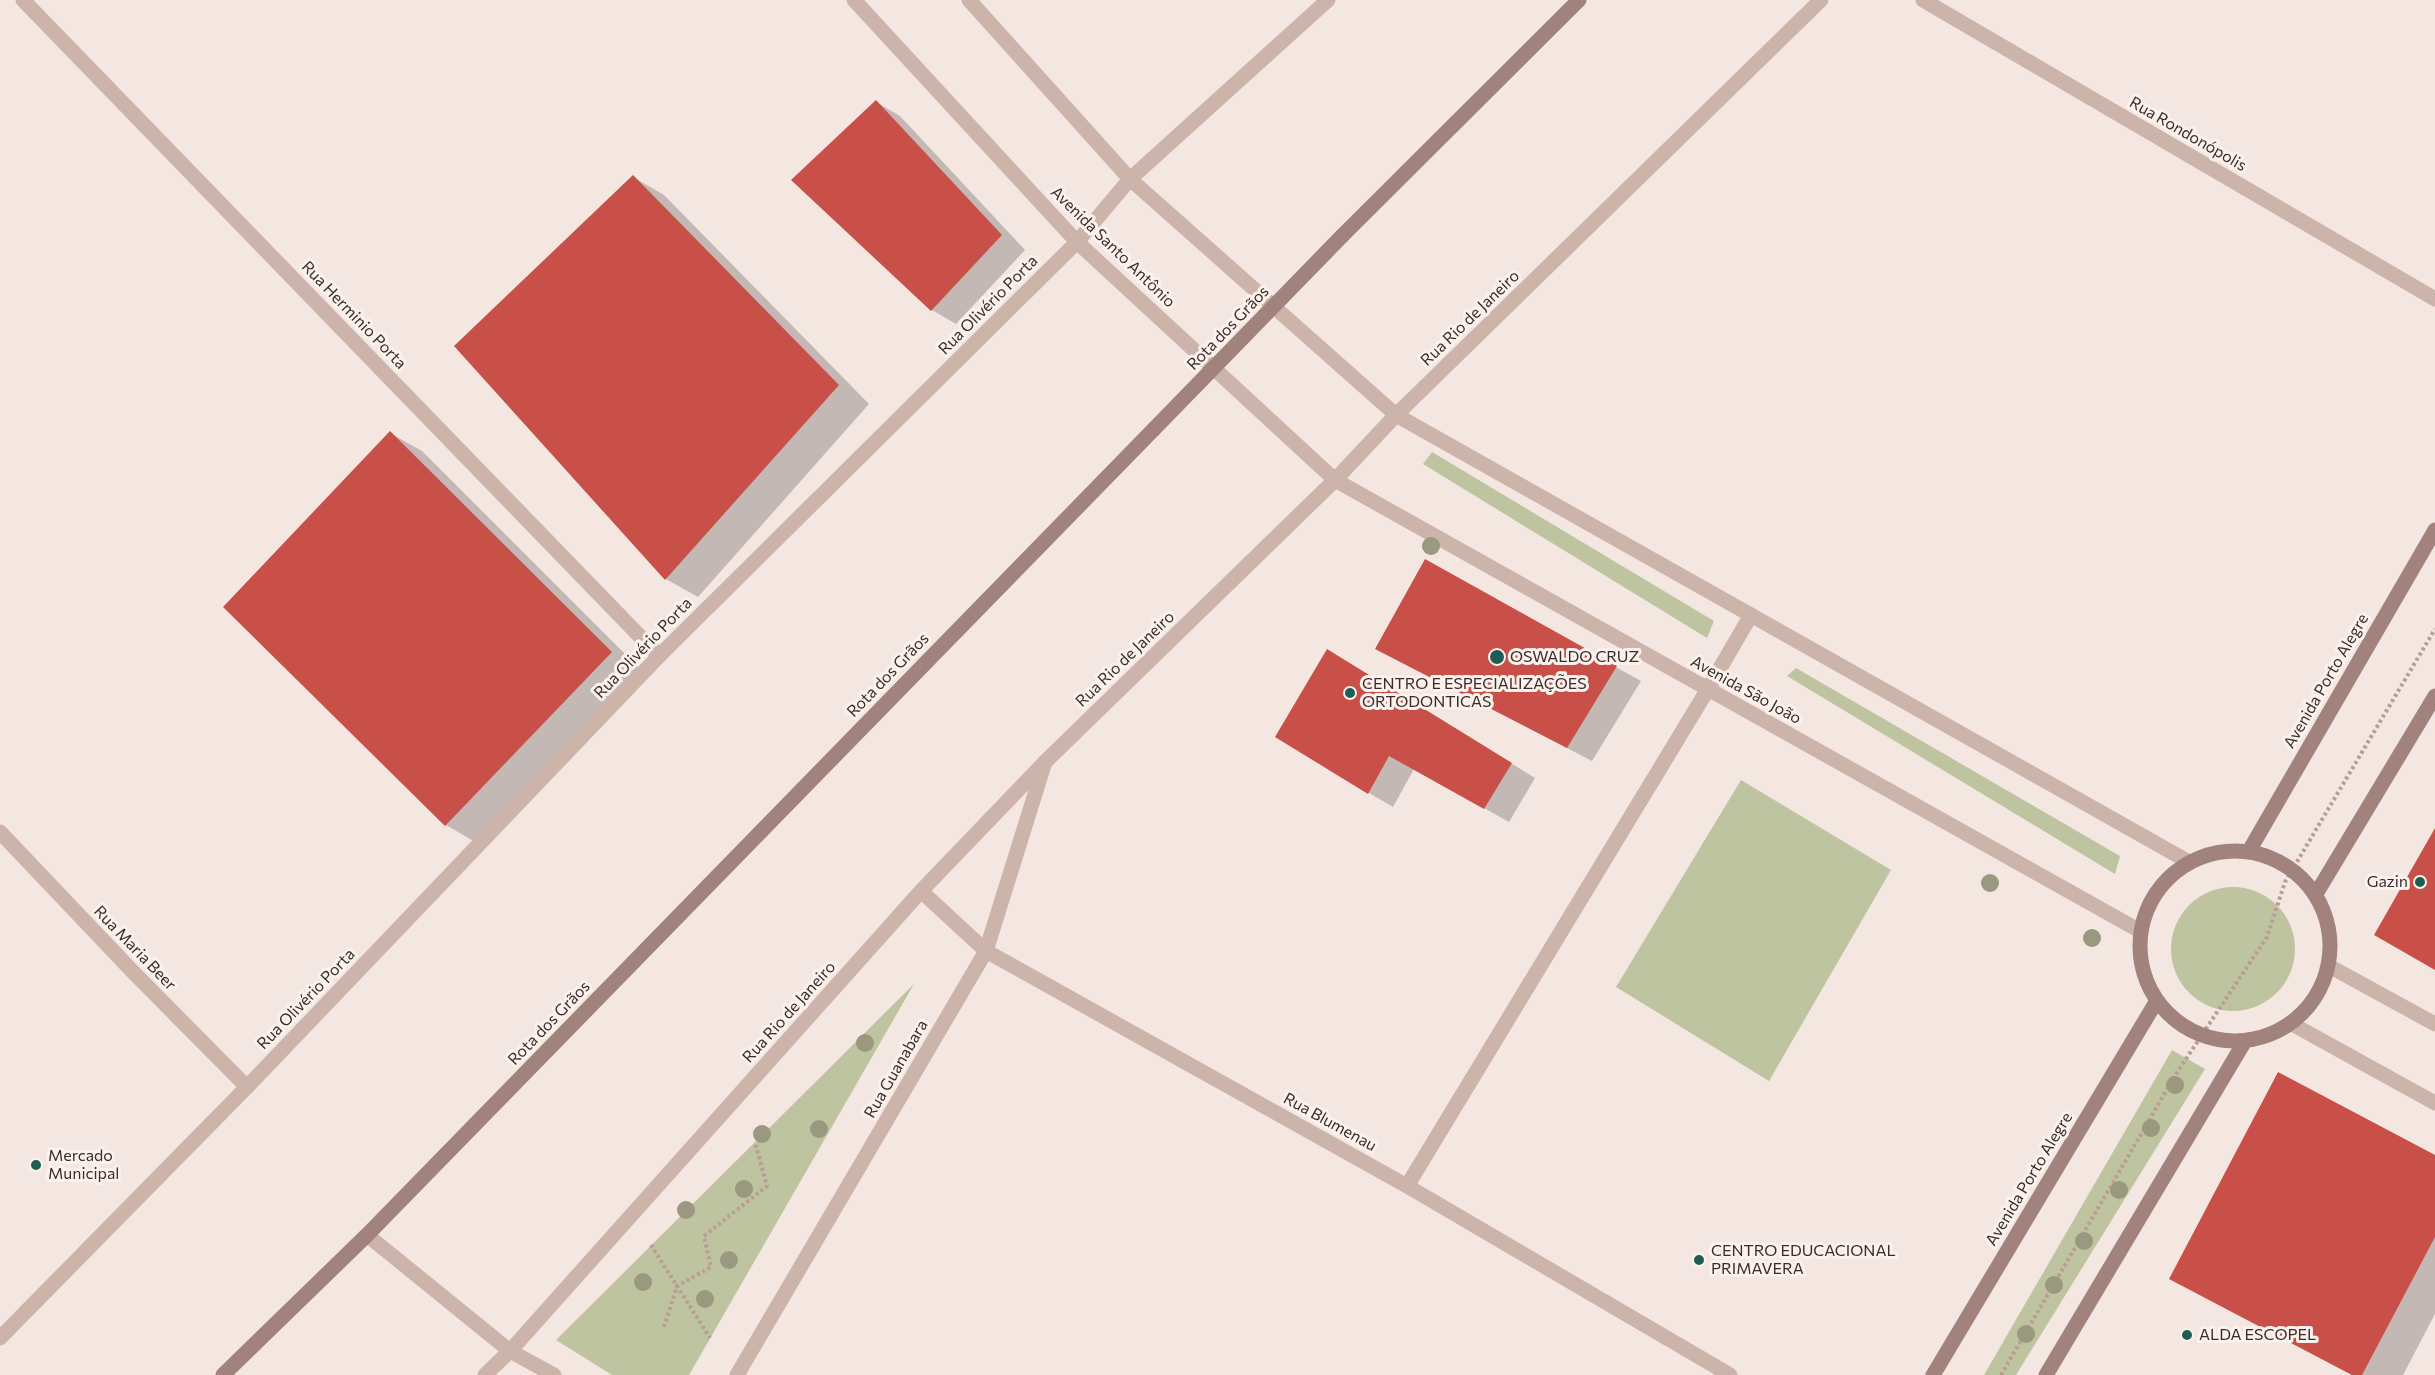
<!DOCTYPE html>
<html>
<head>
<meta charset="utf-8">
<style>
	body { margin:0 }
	canvas { display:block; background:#f4e6e0 }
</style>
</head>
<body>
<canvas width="2435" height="1375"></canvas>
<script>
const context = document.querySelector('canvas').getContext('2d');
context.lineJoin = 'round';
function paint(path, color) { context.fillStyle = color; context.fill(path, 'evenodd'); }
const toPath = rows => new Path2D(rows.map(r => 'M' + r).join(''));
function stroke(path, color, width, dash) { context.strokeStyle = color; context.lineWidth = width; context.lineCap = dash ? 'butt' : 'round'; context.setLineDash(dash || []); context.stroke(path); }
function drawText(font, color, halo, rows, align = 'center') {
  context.font = font + ' Commissioner,sans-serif'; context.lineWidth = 6; context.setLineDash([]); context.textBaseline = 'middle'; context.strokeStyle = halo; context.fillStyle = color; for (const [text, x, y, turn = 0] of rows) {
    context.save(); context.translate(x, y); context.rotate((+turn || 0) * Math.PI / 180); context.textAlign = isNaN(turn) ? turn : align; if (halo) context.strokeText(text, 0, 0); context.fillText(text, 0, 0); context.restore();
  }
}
const green = toPath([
	[1432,452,1714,621,1707,638,1423,464],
	[1796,668,2120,856,2115,874,1787,676],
	[1741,780,1891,870,1769,1081,1616,987],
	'2171 949a62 62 0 1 1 124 0a62 62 0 1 1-124 0Z',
	[914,984,689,1375,612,1375,556,1340],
	[2172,1050,2205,1069,2016,1375,1984,1375]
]);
const shadow = toPath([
	[876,102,900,116,1025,250,956,324,932,310,793,180],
	[633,177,664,195,869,404,698,597,666,579,456,346],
	[390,433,422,451,642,671,477,843,446,825],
	[1425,561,1641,681,1592,761,1401,662],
	[1352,665,1535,778,1509,822,1414,769,1393,807,1369,793],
	[2435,1156,2435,1314,2403,1375,2352,1375,2202,1296]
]);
const building = toPath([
	[876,100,1002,235,931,311,791,180],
	[633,175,839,385,665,580,454,346],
	[390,431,612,652,445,826,223,607],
	[1425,559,1617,666,1567,748,1375,649],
	[1327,649,1512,763,1484,809,1389,756,1368,794,1275,737],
	[2435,828,2435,970,2374,935],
	[2278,1072,2435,1155,2435,1237,2362,1375,2352,1375,2169,1279]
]);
const path = toPath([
	[651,1245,710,1338],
	[664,1327,677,1286,711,1267,704,1236,767,1186,755,1142],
	[2001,1375,2176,1074,2267,937,2285,882,2435,629]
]);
const minor = toPath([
	[23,0,659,656],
	[1923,0,2435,299],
	[0,832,135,974,247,1087],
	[921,891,986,951,1407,1186,1730,1375],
	[1407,1186,1708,689,1751,615],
	[367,1235,510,1351,554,1375],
	[737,1375,986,951,1045,762]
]);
const tertiary = toPath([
	[854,0,1077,242,1335,480,2140,931],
	[969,0,1130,179,1396,415,2189,862],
	[2329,966,2435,1024],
	[2292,1024,2435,1103],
	[0,1338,247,1087,659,656,1077,242,1130,179,1328,0],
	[485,1375,510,1351,921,891,1045,762,1335,480,1396,415,1821,0]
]);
const secondary = toPath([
	[1342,236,1579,0],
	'2140 946a95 95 0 1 1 190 0a95 95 0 1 1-190 0Z',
	[2249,851,2435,530],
	[2316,894,2435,696],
	[223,1375,367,1235,1154,429],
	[1933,1375,2156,1002],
	[2046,1375,2245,1041]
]);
const secondaryBridge = toPath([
	[1154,429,1342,236]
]);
const trees = [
	[1431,546],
	[1990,883],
	[2092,938],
	[865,1043],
	[2175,1085],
	[2151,1128],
	[819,1129],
	[762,1134],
	[744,1189],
	[2119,1190],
	[686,1210],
	[2084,1241],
	[729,1260],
	[643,1282],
	[2054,1285],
	[705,1299],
	[2026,1334]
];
const markers = [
	[1497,657,8,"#1e5d56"],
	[1350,693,6,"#1e5d56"],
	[2420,882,6,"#1e5d56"],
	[36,1165,6,"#1e5d56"],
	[1699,1260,6,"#1e5d56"],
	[2187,1335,6,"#1e5d56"]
];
const streetNames = [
	["Rua Rondonópolis",2188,134,30],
	["Avenida Santo Antônio",1113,247,44],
	["Rua Olivério Porta",988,305,-45],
	["Rua Herminio Porta",354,315,46],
	["Rua Rio de Janeiro",1470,318,-44],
	["Rota dos Grãos",1228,328,-46],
	["Rua Olivério Porta",643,648,-46],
	["Rua Rio de Janeiro",1125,659,-44],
	["Rota dos Grãos",888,675,-46],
	["Avenida Porto Alegre",2326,681,-60],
	["Avenida São João",1746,690,29],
	["Rua Maria Beer",135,948,46],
	["Rua Olivério Porta",306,999,-46],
	["Rua Rio de Janeiro",789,1012,-48],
	["Rota dos Grãos",549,1023,-46],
	["Rua Guanabara",896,1069,-60],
	["Rua Blumenau",1330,1122,29],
	["Avenida Porto Alegre",2029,1179,-59]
];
const poiNames = [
	["OSWALDO CRUZ",1510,657],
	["CENTRO E ESPECIALIZAÇÕES",1362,684],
	["ORTODONTICAS",1362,702],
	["Gazin",2408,882,"right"],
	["Mercado",48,1156],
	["Municipal",48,1174],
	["CENTRO EDUCACIONAL",1711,1251],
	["PRIMAVERA",1711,1269],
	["ALDA ESCOPEL",2199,1335]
];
paint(green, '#bec49f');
paint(shadow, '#0003');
paint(building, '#c95049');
stroke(path, '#b99d95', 4, [3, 3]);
stroke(minor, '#cdb4ab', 15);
stroke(tertiary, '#cdb4ab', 15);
stroke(secondary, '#a1827c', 15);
stroke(secondaryBridge, '#a1827c', 15);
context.fillStyle = '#9a987e';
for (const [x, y] of trees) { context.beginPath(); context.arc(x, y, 9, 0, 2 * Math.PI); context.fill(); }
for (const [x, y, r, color] of markers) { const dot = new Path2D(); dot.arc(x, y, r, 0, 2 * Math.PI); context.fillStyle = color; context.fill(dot); stroke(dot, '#fbf2ed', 2); }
drawText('16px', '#3a2c2a', '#fbf2ed', streetNames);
drawText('16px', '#3a2c2a', '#fbf2ed', poiNames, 'left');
</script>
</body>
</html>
